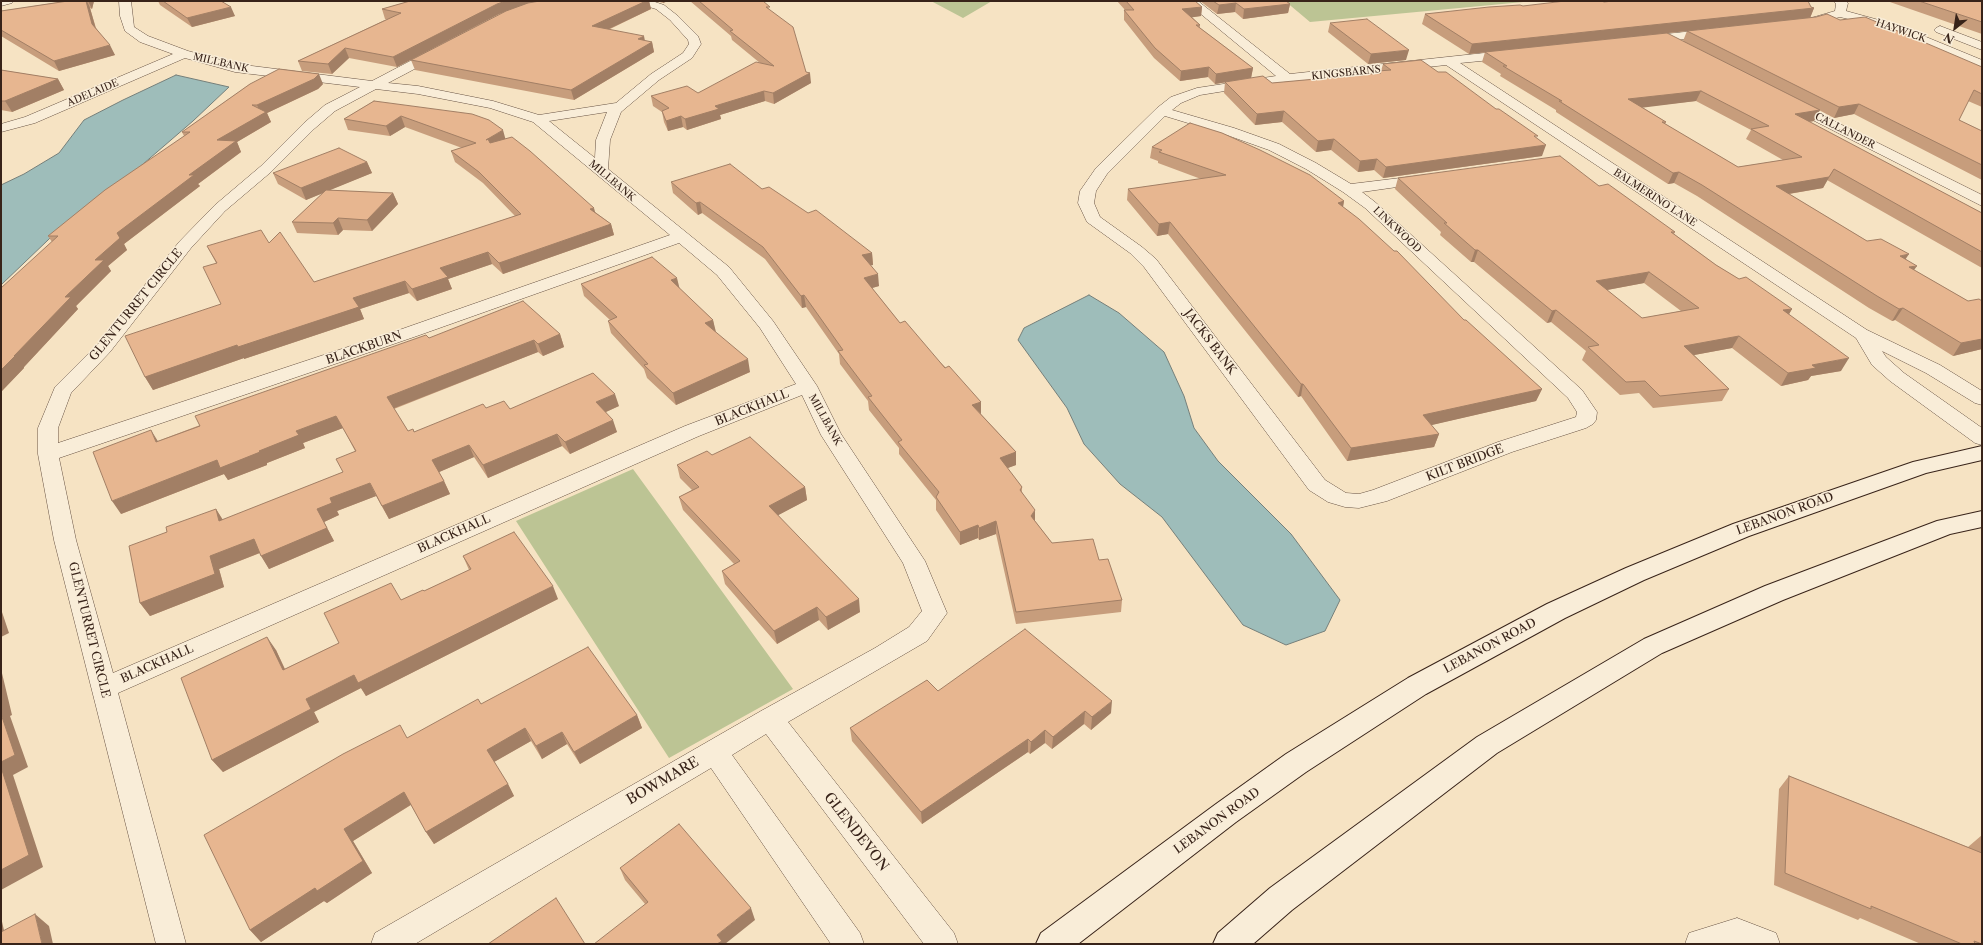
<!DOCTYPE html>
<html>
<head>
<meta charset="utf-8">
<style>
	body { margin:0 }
	#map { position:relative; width:1983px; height:945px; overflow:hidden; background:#f6e3c3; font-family:"Libre Caslon Text",serif }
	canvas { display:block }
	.frame { position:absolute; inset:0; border:2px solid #382319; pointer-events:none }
	.north { position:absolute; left:1935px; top:8px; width:40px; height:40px; -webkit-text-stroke:3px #f9edd8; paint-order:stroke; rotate:210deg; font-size:11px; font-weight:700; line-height:16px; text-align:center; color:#382319 }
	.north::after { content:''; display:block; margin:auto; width:14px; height:18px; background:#382319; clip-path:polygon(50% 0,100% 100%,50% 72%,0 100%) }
</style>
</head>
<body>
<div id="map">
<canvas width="1983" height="945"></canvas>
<div class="frame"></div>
<div class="north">N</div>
</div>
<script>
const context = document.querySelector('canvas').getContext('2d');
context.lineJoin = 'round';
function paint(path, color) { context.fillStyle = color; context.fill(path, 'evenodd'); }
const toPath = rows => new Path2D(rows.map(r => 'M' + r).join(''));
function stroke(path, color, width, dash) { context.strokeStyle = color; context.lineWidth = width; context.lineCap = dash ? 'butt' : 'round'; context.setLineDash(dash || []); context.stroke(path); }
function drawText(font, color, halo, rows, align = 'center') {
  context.font = font + ' "Libre Caslon Text",serif'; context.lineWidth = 3; context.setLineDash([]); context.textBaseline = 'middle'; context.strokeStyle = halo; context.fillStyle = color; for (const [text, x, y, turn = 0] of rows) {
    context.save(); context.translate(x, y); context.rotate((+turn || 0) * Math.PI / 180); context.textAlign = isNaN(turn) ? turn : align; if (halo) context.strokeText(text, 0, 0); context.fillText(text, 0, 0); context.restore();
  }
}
const green = toPath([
	[931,1,992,1,963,18],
	[1285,1,1534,1,1310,22],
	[633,469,793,689,669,758,516,521]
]);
const water = toPath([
	[176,75,229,87,193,121,128,177,71,218,1,285,1,185,24,174,59,153,84,120,123,100,176,75],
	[1089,295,1119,313,1164,352,1184,396,1194,428,1218,461,1291,534,1340,600,1325,631,1286,645,1243,625,1162,517,1120,484,1084,444,1067,408,1018,340,1024,328,1089,295]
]);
const street = toPath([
	[1,1,14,1,12,3,1,6,1,1],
	[119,1,131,1,134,27,148,36,188,51,236,64,372,81,433,49,441,49,443,52,441,55,388,83,418,86,493,101,539,115,616,103,651,74,683,53,689,44,688,40,670,20,656,9,636,3,634,1,652,1,664,5,678,16,698,36,701,44,692,58,659,80,621,112,610,140,608,169,729,267,773,321,817,386,841,434,925,561,947,613,927,641,788,722,954,933,958,944,924,944,766,734,732,755,860,933,864,944,831,944,711,768,415,944,371,944,375,933,761,711,875,648,909,627,922,611,903,563,821,435,802,395,699,436,118,693,186,944,156,944,54,540,38,454,38,428,55,387,98,344,179,242,215,205,261,166,304,123,325,105,360,87,235,72,185,58,35,123,1,132,1,124,25,117,173,54,140,42,125,31,120,16,119,1],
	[376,89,418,94,490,108,533,122,670,235,402,329,58,443,58,428,71,393,110,352,191,248,225,211,271,172,314,129,335,111,376,89],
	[607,112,596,140,595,158,549,121,607,112],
	[679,243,717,275,760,328,796,384,685,426,113,673,76,540,59,458,414,337,679,243],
	[1185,1,1198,1,1290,74,1512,50,1516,51,1518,54,1516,57,1512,58,1460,63,1867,330,1940,365,1982,391,1982,405,1975,403,1926,373,1882,351,1886,357,1904,373,1982,428,1982,445,1975,443,1890,381,1872,365,1856,338,1446,65,1262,85,1200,95,1181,103,1172,110,1234,128,1279,144,1316,163,1351,184,1425,175,1430,176,1432,179,1430,182,1425,183,1362,192,1375,202,1582,390,1597,412,1596,420,1593,424,1586,428,1512,452,1387,501,1359,508,1345,507,1328,502,1309,490,1144,267,1130,253,1087,222,1078,203,1080,191,1096,168,1157,108,1171,97,1197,88,1276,76,1185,1],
	[1165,116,1224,134,1269,150,1306,169,1343,192,1365,208,1568,398,1577,412,1576,417,1498,442,1373,490,1359,494,1346,493,1325,480,1156,259,1142,247,1100,217,1094,203,1096,191,1107,174,1165,116],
	[1834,1,1846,1,1848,3,1846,11,1897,25,1982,60,1982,68,1889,29,1840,17,1805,26,1799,23,1801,21,1835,11,1836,4,1834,1],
	[1940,26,1982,42,1982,50,1936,32,1934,30,1936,28,1940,26],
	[1713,29,1717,31,1719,33,1717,35,1646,44,1640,40,1646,36,1713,29],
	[1790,99,1982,195,1982,206,1785,106,1783,103,1785,100,1790,99],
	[1737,918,1776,933,1780,944,1685,944,1689,933,1737,918]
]);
const secondary = toPath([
	[1982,446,1982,460,1926,473,1749,536,1644,580,1565,618,1426,694,1306,772,1236,822,1078,944,1036,944,1041,933,1216,804,1286,754,1408,678,1547,604,1626,568,1733,524,1913,462,1982,446],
	[1982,511,1982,527,1950,534,1783,600,1662,653,1497,753,1292,910,1253,944,1213,944,1218,933,1270,888,1477,737,1644,639,1765,586,1937,521,1982,511]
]);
const wall = toPath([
	[65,1,94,1,92,9,90,8,96,28,115,55,59,71,1,36,1,11,66,1],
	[158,1,226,1,223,2,235,16,192,27,160,5],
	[410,1,649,1,651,9,608,30,644,41,652,42,654,52,574,100,415,70,411,60,504,12,499,14,397,67,349,58,332,74,302,71,298,61,387,19,385,19,382,9],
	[657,1,668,1,663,3],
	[690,1,763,1,770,10,806,72,811,83,774,104,765,101,720,115,721,119,687,130,683,127,668,131,664,122,662,112,653,106,651,96,698,93,760,63,732,40,731,36],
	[1117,1,1195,1,1202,7,1201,16,1192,17,1200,25,1200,28,1253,68,1251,78,1215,84,1208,77,1180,81,1154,58,1124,20,1124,10,1125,10],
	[1200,1,1286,1,1290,4,1288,13,1243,19,1235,12,1217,14],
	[1887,1,1982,1,1982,34],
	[1604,2,1811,7,1814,8,1810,18,1469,54,1422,24,1425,14,1523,6],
	[1840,20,1982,67,1982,107,1968,101,1959,120,1982,131,1982,180,1854,114,1834,118,1819,110,1814,121,1809,122,1982,213,1982,268,1827,180,1823,188,1789,194,1867,241,1906,259,1914,270,1968,301,1982,301,1982,349,1953,356,1895,320,1892,321,1869,308,1697,196,1674,183,1668,184,1556,112,1556,110,1500,76,1501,74,1482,62,1485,52,1683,41,1687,31],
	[1696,101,1751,130,1746,139,1783,160,1738,167,1665,124,1666,122,1642,107],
	[1330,23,1406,60,1368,64,1328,32],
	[1383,64,1438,72,1496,109,1537,138,1542,156,1383,178,1374,170,1358,172,1331,150,1316,152,1282,122,1255,125,1224,93,1225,82,1272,83,1378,74,1378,71,1381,71],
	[1,70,58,79,64,90,12,112,1,110],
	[250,84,323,84,318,89,267,113,271,122,237,142,241,152,198,184,200,186,124,244,127,250,108,266,111,271,76,306,78,309,24,367,24,368,1,392,52,242,48,236,184,136,182,132],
	[374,101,505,139,595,212,611,224,614,235,503,274,492,264,448,279,452,289,417,301,409,293,360,309,364,319,244,359,244,358,153,390,145,377,221,304,216,263,207,246,269,243,314,282,515,216,483,183,455,162,451,151,462,148,405,127,390,136,348,130,344,119],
	[1152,147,1344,201,1343,207,1464,320,1542,389,1536,401,1431,425,1439,434,1434,447,1347,461,1301,396,1298,397,1168,234,1157,236,1127,200,1128,189,1201,179,1158,163,1158,161,1150,158],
	[367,162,372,173,329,190,393,193,398,204,372,231,343,230,338,235,297,233,292,222,323,193,306,200,278,184,273,173],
	[1398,178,1599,186,1675,232,1674,234,1716,265,1739,279,1792,309,1789,314,1841,371,1811,376,1808,380,1781,386,1732,348,1694,355,1729,389,1722,401,1653,408,1639,393,1620,395,1582,360,1586,351,1551,322,1547,323,1474,262,1471,262,1440,235,1441,232,1395,189],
	[1644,283,1681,311,1642,318,1607,290],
	[671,182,762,189,808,213,872,253,873,265,870,265,879,286,872,288,900,323,981,402,981,414,1016,452,1016,465,1007,468,1022,487,1022,492,1035,521,1052,543,1099,560,1122,600,1121,612,1016,624,996,534,979,540,978,538,960,545,936,510,936,500,899,454,899,448,869,410,868,401,840,364,839,354,806,307,802,308,765,259,702,213,698,215,673,193],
	[581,284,679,288,713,320,715,332,750,372,676,405,647,378,644,369,611,333,608,321,610,320,584,296],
	[560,334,564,347,543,356,538,352,394,409,408,431,414,432,486,408,510,409,619,406,606,412,617,432,570,454,562,446,488,478,474,457,439,472,444,481,450,494,389,519,376,496,337,511,339,515,324,522,334,541,269,569,260,553,219,569,224,587,150,616,140,603,167,532,216,509,223,520,343,472,355,451,343,428,303,443,305,448,267,463,267,465,228,480,224,474,121,514,158,441,429,338],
	[712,455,805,487,807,500,778,515,860,612,828,630,819,620,777,644,725,584,722,571,734,564,683,510,679,497,692,490,680,478,677,465],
	[463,556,558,599,366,696,361,688,314,712,319,722,223,772,212,760,276,650,285,669,339,643,401,600,424,591,469,570],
	[938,691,1111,713,1091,730,1084,724,1052,749,1045,743,1030,754,1028,752,922,824,852,741,850,728],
	[481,704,637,715,642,728,580,764,567,744,542,759,531,741,494,762,508,784,514,796,434,844,426,832,411,805,353,841,372,873,327,903,324,901,261,942,250,930,408,738],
	[1789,776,1968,847,1982,835,1982,944,1921,944,1860,918,1858,920,1774,885,1779,789],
	[620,868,755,920,645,904,625,880]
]);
const shadedWall = toPath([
	[86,1,87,1,90,8,97,33,92,24],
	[88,1,94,1,92,9],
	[506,1,541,1,527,4,499,14,397,67,393,57,497,4],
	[646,1,649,1,651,9,594,36,592,26],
	[663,1,668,1,663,3],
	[1236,3,1235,12,1217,14,1219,5],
	[1290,4,1288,13,1243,19,1244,9],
	[231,7,235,16,192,27,187,18],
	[1202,7,1201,16,1181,19,1182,9],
	[1814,8,1810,18,1469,54,1472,44],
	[644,36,646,46,638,39],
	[652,42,654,52,574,100,571,90],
	[110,45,115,55,59,71,54,61],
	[345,48,349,58,332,74,328,64],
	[1409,50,1406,60,1368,64,1371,54],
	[1209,67,1208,77,1180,81,1181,71],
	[1253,68,1251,78,1215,84,1216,74],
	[810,73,811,83,774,104,773,93],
	[319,74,323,84,318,89,267,113,271,122,237,142,241,152,198,184,200,186,124,244,127,250,108,266,111,271,76,306,78,309,24,367,24,368,1,392,1,370,65,297,117,233,189,175,217,140,261,114,257,105],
	[58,79,64,90,12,112,5,101],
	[764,91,765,101,720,115,721,119,687,130,685,119,715,106],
	[1701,91,1696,101,1624,110,1628,99],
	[1859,104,1854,114,1834,118,1839,107],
	[1820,110,1814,121,1789,125,1795,114],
	[1284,111,1282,122,1255,125,1257,114],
	[401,116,405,127,390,136,386,126],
	[681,116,683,127,668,131,666,121],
	[503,130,506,141,489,151,486,140],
	[1334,139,1331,150,1316,152,1318,141],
	[1546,145,1542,156,1383,178,1386,167],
	[1377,159,1374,170,1358,172,1360,161],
	[367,162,372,173,306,200,301,188],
	[1834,169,1823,188,1770,197,1776,186],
	[1679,172,1674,183,1668,184,1673,173],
	[393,193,398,204,372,231,367,220],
	[1344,201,1342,212,1338,203],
	[700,202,702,213,698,215,696,203],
	[594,208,597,219,590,209],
	[338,218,343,230,338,235,333,223],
	[1170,222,1168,234,1157,236,1159,224],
	[611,224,614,235,503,274,499,263],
	[1475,250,1478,250,1474,262,1471,262],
	[488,252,492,264,448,279,452,289,417,301,412,289,440,268],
	[872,253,873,265,863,267,862,255],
	[1909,254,1901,266,1900,256],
	[1917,266,1909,277,1909,267],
	[1649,272,1644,283,1591,293,1596,281],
	[878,274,879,286,865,290,864,278],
	[677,278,680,290,671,280],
	[405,281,409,293,360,309,364,319,244,359,244,358,153,390,145,377,353,298],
	[804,295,806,307,802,308,801,296],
	[1903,308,1895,320,1892,321,1899,309],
	[1792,309,1785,321,1783,310],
	[1556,310,1551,322,1547,323,1552,311],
	[713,320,716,332,707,335,705,323],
	[560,334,564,347,543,356,538,344],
	[1739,336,1732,348,1678,358,1684,346],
	[1982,339,1982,349,1953,356,1961,343],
	[534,340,538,352,392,409,387,397],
	[1849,358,1841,371,1811,376,1808,380,1781,386,1788,373,1812,365],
	[748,359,750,372,676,405,673,393],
	[1301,384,1303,384,1301,396,1298,397],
	[1542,389,1536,401,1419,428,1423,415],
	[615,394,619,406,599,415,596,402],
	[981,402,981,414,972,405],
	[336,416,343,428,303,443,305,448,267,463,267,465,228,480,224,474,121,514,112,501,217,460,259,451,296,431],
	[613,420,617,432,570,454,565,442],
	[151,430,159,443,156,442],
	[557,434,562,446,488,478,483,465],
	[1439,434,1434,447,1347,461,1351,448],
	[469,445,474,457,437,473,432,460],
	[1016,452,1016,465,1000,471,1000,458],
	[444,481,450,494,389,519,382,506],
	[370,483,376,496,337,511,339,515,324,522,334,541,269,569,261,556,330,498],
	[805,487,807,500,771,519,769,506],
	[216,509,224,522,219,521],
	[1035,510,1035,523,1031,516],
	[996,521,996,534,979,540,979,528],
	[978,525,978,538,960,545,960,532],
	[254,539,262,552,219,569,224,587,150,616,140,603,210,556],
	[553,586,558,599,366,696,361,688,314,712,319,722,223,772,212,760,306,699,354,675],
	[859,599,860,612,828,630,826,617],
	[817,607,819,620,777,644,774,631],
	[1,609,9,633,1,637],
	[267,637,276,650,291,683,283,670],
	[1,669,12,715,10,716,28,767,13,775,43,867,1,890],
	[1112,701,1111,713,1091,730,1092,717],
	[1085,711,1084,724,1052,749,1053,737],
	[637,715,642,728,580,764,574,752],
	[525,728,531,741,494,762,487,750],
	[1045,730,1045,743,1030,754,1031,742],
	[562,732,567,744,542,759,536,746],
	[1028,739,1028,752,922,824,921,812],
	[508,784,514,796,434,844,426,832],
	[404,792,412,804,353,841,372,873,327,903,324,901,261,942,250,930,344,829],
	[751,908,755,920,725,944,717,944,717,935],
	[35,914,49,926,53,944,42,944],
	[1,917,7,944,1,943]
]);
const building = toPath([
	[68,1,86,1,92,24,110,45,54,61,1,30,1,11,68,1],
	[163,1,221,1,231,7,187,18,163,1],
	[410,1,506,1,497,4,393,57,345,48,328,64,298,61,401,13,382,9,410,1],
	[540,1,646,1,592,26,644,36,638,39,652,42,571,90,411,60,506,11,528,3,540,1],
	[699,1,763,1,770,7,766,7,793,27,806,72,810,73,773,93,764,91,715,106,719,109,685,119,681,116,666,121,662,111,669,108,651,96,687,86,698,93,756,62,774,66,730,31,733,30,699,1],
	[1126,1,1195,1,1202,7,1182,9,1200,25,1196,25,1253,68,1216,74,1209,67,1181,71,1155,48,1124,10,1134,10,1126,1],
	[1213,1,1286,1,1290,4,1244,9,1236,3,1219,5,1213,1],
	[1565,1,1602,1,1604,2,1613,1,1808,1,1811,7,1814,8,1472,44,1425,14,1489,7,1520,5,1523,6,1565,1],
	[1919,1,1982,1,1982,22,1919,1],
	[1827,14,1840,20,1865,17,1982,67,1982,94,1974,90,1959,120,1982,131,1982,165,1859,104,1839,107,1687,31,1816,17,1827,14],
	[1367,19,1409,50,1371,54,1330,23,1367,19],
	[1667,33,1820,110,1795,114,1982,213,1982,252,1834,169,1829,177,1776,186,1867,241,1881,239,1909,254,1900,256,1917,266,1909,267,1968,301,1979,299,1982,301,1982,339,1961,343,1903,308,1899,309,1877,296,1702,185,1679,172,1673,173,1559,101,1562,101,1503,66,1507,66,1485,52,1667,33],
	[1701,91,1769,126,1751,129,1802,157,1738,167,1662,122,1666,122,1628,99,1701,91],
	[1421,60,1438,72,1446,72,1496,109,1499,109,1538,136,1534,136,1546,145,1386,167,1377,159,1360,161,1334,139,1318,141,1284,111,1257,114,1225,82,1263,76,1272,83,1381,73,1378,71,1391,70,1383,64,1421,60],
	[279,69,319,74,314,79,257,105,252,105,266,112,217,140,236,141,189,175,194,175,117,233,120,238,95,260,104,260,65,297,71,297,14,356,15,356,1,370,1,288,58,236,48,236,105,190,190,132,182,132,250,84,279,69],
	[1,70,58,79,5,101,1,101,1,70],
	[374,101,472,114,489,120,503,130,486,140,488,139,490,143,512,137,530,151,594,208,590,209,611,224,499,263,488,252,440,268,448,277,412,289,405,281,353,298,359,307,238,347,237,345,145,377,125,336,221,304,203,267,217,263,207,246,261,230,269,243,280,232,314,282,521,214,479,172,451,151,476,143,401,116,386,126,344,119,374,101],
	[1190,123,1222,133,1260,150,1310,175,1344,201,1338,203,1359,219,1394,251,1397,251,1464,320,1466,320,1542,389,1423,415,1439,434,1351,448,1303,384,1301,384,1170,222,1159,224,1128,189,1226,175,1159,152,1162,150,1152,147,1190,123],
	[339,148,367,162,301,188,273,173,339,148],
	[1560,156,1599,186,1608,184,1675,232,1671,232,1716,265,1739,279,1746,277,1792,309,1783,310,1849,358,1812,365,1816,368,1788,373,1739,336,1684,346,1729,389,1660,396,1645,381,1626,382,1588,347,1599,345,1556,310,1552,311,1478,250,1475,250,1444,223,1447,223,1398,178,1560,156],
	[1649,272,1699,308,1642,318,1596,281,1649,272],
	[730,164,762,189,769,187,808,213,816,210,872,253,862,255,878,274,864,278,900,323,905,321,945,368,949,366,981,402,972,405,1016,452,1000,458,1022,487,1020,490,1035,510,1031,516,1052,543,1093,539,1099,560,1108,559,1122,600,1016,612,996,521,979,528,978,525,960,532,936,497,939,492,898,442,902,440,868,397,872,396,838,351,843,350,804,295,801,296,763,247,700,202,696,203,671,182,730,164],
	[326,190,393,193,367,220,338,218,333,223,292,222,326,190],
	[652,257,677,278,671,280,713,320,705,323,748,359,673,393,644,365,648,364,608,321,617,317,581,284,652,257],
	[523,301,560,334,538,344,534,340,387,397,408,431,413,429,414,432,483,404,486,408,504,401,510,409,593,373,615,394,596,402,613,420,565,442,557,434,483,465,469,445,432,460,444,481,382,506,370,483,330,498,332,503,317,509,327,528,261,556,254,539,210,556,215,574,140,603,129,546,167,532,166,527,216,509,219,521,343,472,336,459,356,451,336,416,296,431,299,435,259,451,260,452,220,468,217,460,112,501,93,452,151,430,156,442,200,426,195,416,426,335,429,338,523,301],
	[750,437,805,487,769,506,859,599,826,617,817,607,774,631,722,571,740,561,679,497,699,487,677,465,707,451,712,455,750,437],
	[514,532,553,586,358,683,354,675,306,699,311,709,212,760,181,678,267,637,283,670,339,643,324,613,391,583,401,600,423,590,424,591,471,569,463,556,514,532],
	[1025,629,1112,701,1092,717,1085,711,1053,737,1045,730,1031,742,1028,739,921,812,850,728,927,680,938,691,1025,629],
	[588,647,637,715,574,752,562,732,536,746,525,728,487,750,508,784,426,832,404,792,344,829,363,861,317,891,315,888,250,930,204,835,343,754,400,725,407,738,478,699,481,704,588,647],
	[1,714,15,755,1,762,1,714],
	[1,767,29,855,1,870,1,767],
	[1789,776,1982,853,1982,944,1974,941,1975,944,1962,944,1871,906,1871,909,1785,873,1789,776],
	[679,824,751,908,717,935,722,941,717,944,594,944,648,902,620,868,679,824],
	[556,898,585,944,488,944,556,898],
	[35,914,42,944,1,944,1,932,35,914]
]);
const farStreetnames = [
	["HAYWICK",1901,31,19],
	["MILLBANK",221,63,13],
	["KINGSBARNS",1346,73,-6],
	["ADELAIDE",93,93,-23],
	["CALLANDER",1845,131,27],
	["MILLBANK",612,181,40],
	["BALMERINO LANE",1655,198,33],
	["LINKWOOD",1397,230,43],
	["MILLBANK",825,420,61]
];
const streetNames = [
	["GLENTURRET CIRCLE",136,305,-51],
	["JACKS BANK",1210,342,53],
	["BLACKBURN",364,348,-19],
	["BLACKHALL",752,408,-22],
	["KILT BRIDGE",1465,463,-21],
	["LEBANON ROAD",1785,514,-20],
	["BLACKHALL",454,534,-24],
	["GLENTURRET CIRCLE",89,630,76],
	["LEBANON ROAD",1490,646,-28],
	["BLACKHALL",157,664,-24],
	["LEBANON ROAD",1217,821,-36]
];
const nearStreetnames = [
	["BOWMARE",663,781,-30],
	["GLENDEVON",856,832,52]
];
paint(green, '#bcc494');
paint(water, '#9ebdba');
stroke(water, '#757f7a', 1);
stroke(street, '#685344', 1);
stroke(secondary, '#382319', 2);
paint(street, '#f9edd8');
paint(secondary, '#f9edd8');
paint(wall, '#c79d7c');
paint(shadedWall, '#a27f65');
paint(building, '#e7b690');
stroke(building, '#a27f65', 1);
drawText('10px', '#382319', '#f9edd8', farStreetnames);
drawText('12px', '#382319', '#f9edd8', streetNames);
drawText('14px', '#382319', '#f9edd8', nearStreetnames);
</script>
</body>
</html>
